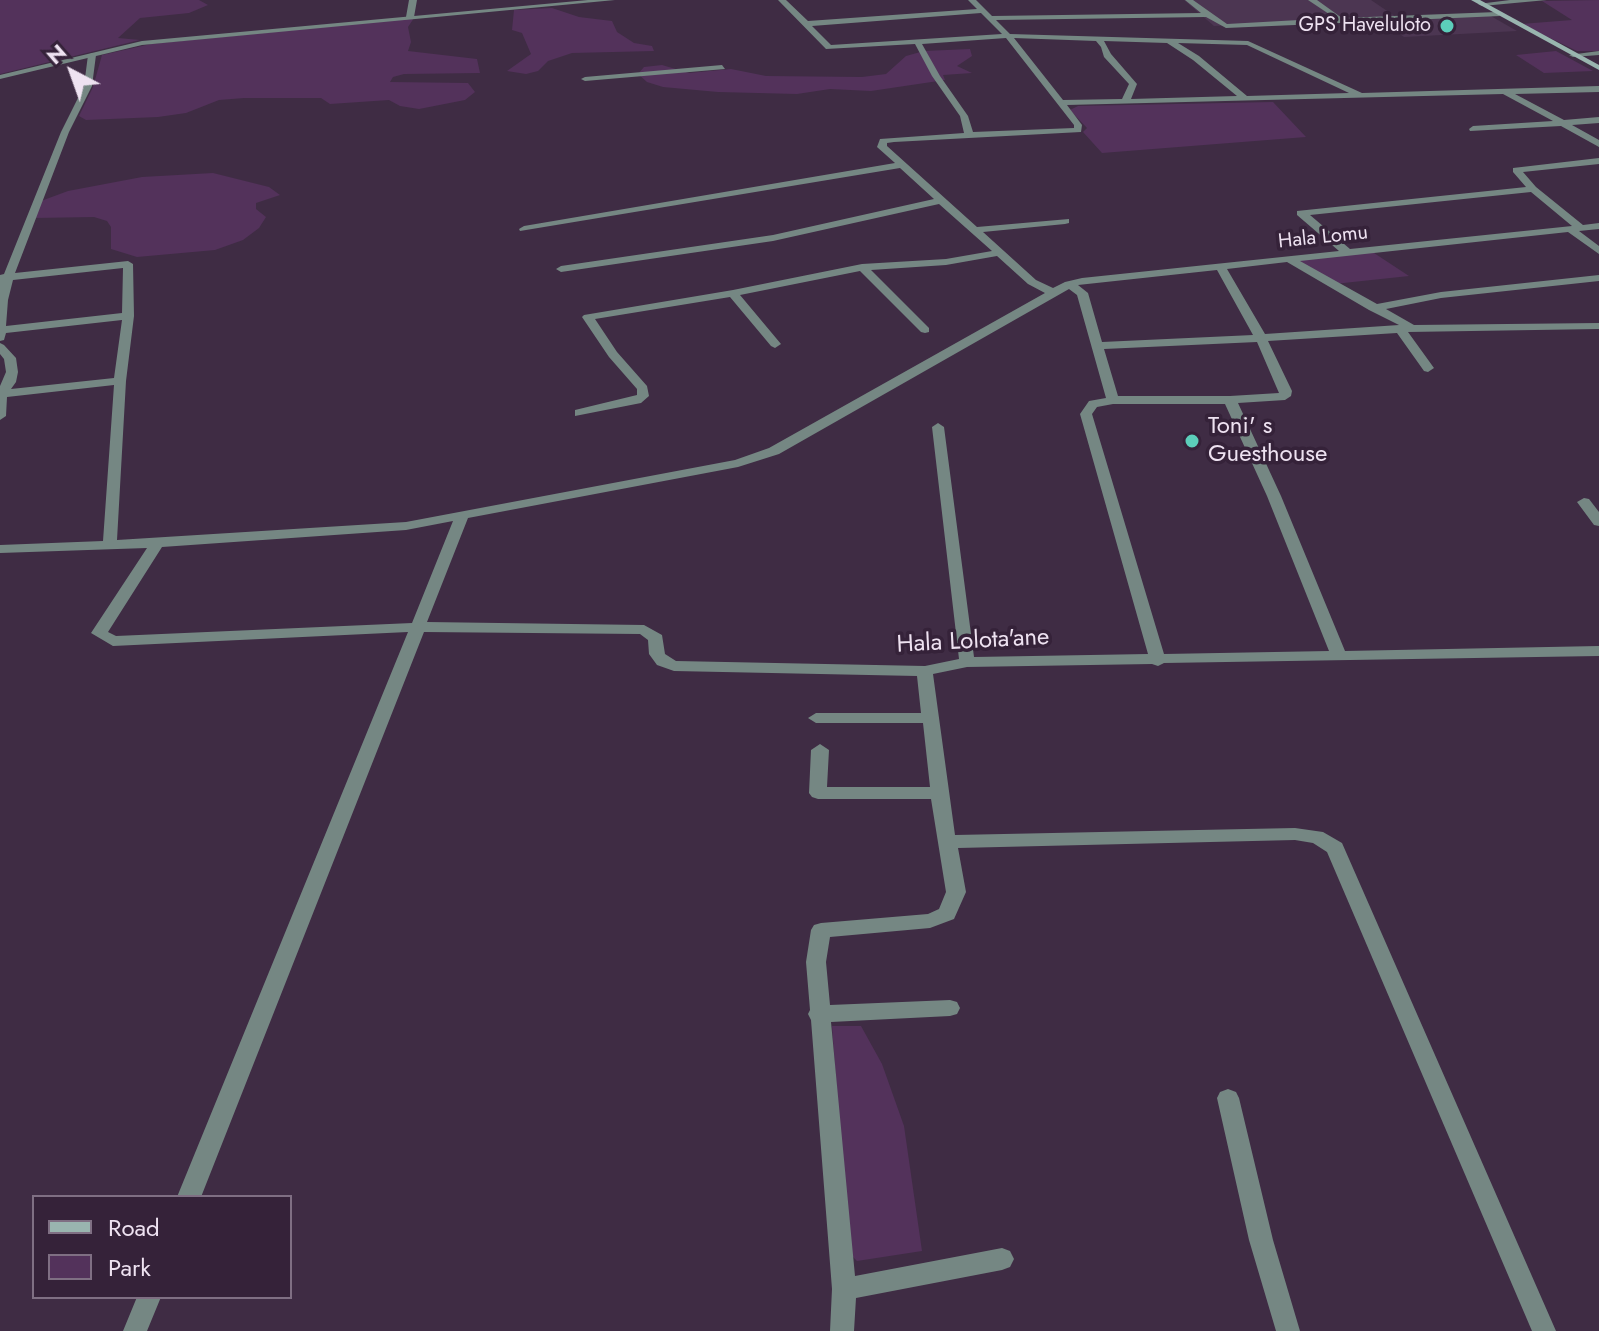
<!DOCTYPE html>
<html>
<head>
<meta charset="utf-8">
<style>
	body { margin:0 }
	#map { position:relative; width:1599px; height:1331px; overflow:hidden; background:#3f2c44; font-family:Jost,sans-serif }
	canvas { display:block }
	.legend { position:absolute; left:32px; top:1195px; width:260px; height:104px; box-sizing:border-box; background:#352239; border:2px solid #7f6f83; margin:0; padding:10px 14px; list-style:none; font-size:24px; color:#eee2f1 }
	.legend li { display:flex; align-items:center; gap:16px; height:40px }
	.legend b { width:40px; border:2px solid #7f6f83 }
	.north { position:absolute; left:32px; top:32px; width:80px; height:80px; -webkit-text-stroke:6px #352239; paint-order:stroke; rotate:319deg; font-size:22px; font-weight:700; line-height:32px; text-align:center; color:#eee2f1 }
	.north::after { content:''; display:block; margin:auto; width:28px; height:36px; background:#eee2f1; clip-path:polygon(50% 0,100% 100%,50% 72%,0 100%) }
</style>
</head>
<body>
<div id="map">
<canvas width="1599" height="1331"></canvas>
<ul class="legend">
<li><b style="height:10px;background:#99b5af"></b>Road</li>
<li><b style="height:22px;background:#53325b"></b>Park</li>
</ul>
<div class="north">N</div>
</div>
<script>
const context = document.querySelector('canvas').getContext('2d');
context.lineJoin = 'round';
function paint(path, color) { context.fillStyle = color; context.fill(path, 'evenodd'); }
const toPath = rows => new Path2D(rows.map(r => 'M' + r).join(''));
function stroke(path, color, width, dash) { context.strokeStyle = color; context.lineWidth = width; context.lineCap = dash ? 'butt' : 'round'; context.setLineDash(dash || []); context.stroke(path); }
function drawText(font, color, halo, rows, align = 'center') {
  context.font = font + ' Jost,sans-serif'; context.lineWidth = 7; context.setLineDash([]); context.textBaseline = 'middle'; context.strokeStyle = halo; context.fillStyle = color; for (const [text, x, y, turn = 0] of rows) {
    context.save(); context.translate(x, y); context.rotate((+turn || 0) * Math.PI / 180); context.textAlign = isNaN(turn) ? turn : align; if (halo) context.strokeText(text, 0, 0); context.fillText(text, 0, 0); context.restore();
  }
}
const built = toPath([
	[1184,0,1371,0,1396,17,1214,26],
	[1489,15,1517,31,1404,37,1379,20]
]);
const green = toPath([
	[0,0,199,0,208,5,189,13,140,18,118,38,140,40,0,74],
	[1599,0,1599,51,1577,51,1521,24,1572,20,1542,1],
	[552,8,579,17,612,21,617,32,634,43,652,46,654,51,572,53,548,61,538,71,526,74,507,71,531,54,522,33,512,30,514,10],
	[414,18,408,27,411,42,408,51,477,59,480,73,404,74,393,77,390,82,468,83,475,92,465,100,419,109,400,106,389,100,330,104,321,98,244,98,219,100,186,113,158,117,86,120,79,116,93,87,102,55,151,44],
	[970,49,972,56,957,66,972,73,943,75,945,80,871,91,830,89,797,94,718,92,663,87,647,82,638,74,644,67,662,65,689,73,731,69,766,76,862,77,886,74,906,56,924,51],
	[1556,51,1593,71,1544,73,1516,55],
	[1273,102,1306,137,1102,153,1083,132,1087,128,1070,110,1078,106],
	[213,173,269,187,280,195,256,203,256,209,266,217,259,228,243,240,215,250,137,257,111,249,111,227,107,221,94,217,34,218,41,201,68,191,142,177],
	[1371,251,1409,276,1334,284,1295,261],
	[832,1026,861,1026,882,1064,904,1126,922,1251,857,1261,849,1253]
]);
const minor = toPath([
	[409,0,417,0,414,17,410,19,406,17,409,0],
	[778,0,786,0,808,21,977,9,968,0,976,0,992,16,1201,13,1185,0,1193,0,1227,24,1335,18,1308,0,1317,0,1342,18,1497,12,1500,16,1226,28,1206,17,996,20,1010,34,1248,41,1362,93,1599,86,1599,92,1515,94,1564,120,1599,117,1599,123,1572,125,1599,140,1599,147,1561,126,1470,131,1469,129,1473,126,1553,121,1503,94,1067,105,1082,125,1081,132,894,142,887,143,887,146,977,227,1069,219,1069,223,1065,224,983,232,1036,280,1053,288,1065,282,1082,278,1339,251,1297,215,1297,211,1526,187,1513,172,1513,168,1599,158,1599,164,1523,172,1536,187,1583,225,1599,223,1599,229,1579,231,1599,246,1599,254,1568,232,1300,261,1377,304,1441,292,1599,275,1599,281,1441,298,1386,309,1414,325,1599,323,1599,329,1408,332,1434,368,1428,372,1424,371,1397,333,1268,341,1292,391,1291,396,1285,400,1238,403,1281,496,1345,651,1599,646,1599,656,1164,663,1158,666,1152,664,967,667,933,674,955,835,1295,828,1323,832,1342,843,1556,1331,1532,1331,1327,852,1313,843,1295,840,958,848,966,892,954,919,930,928,830,937,826,962,830,1005,950,1000,957,1002,960,1008,957,1014,950,1016,831,1022,855,1276,1002,1248,1010,1251,1014,1259,1010,1267,1002,1270,856,1298,854,1331,830,1331,832,1289,811,1020,808,1014,810,1010,806,962,811,930,814,925,821,923,928,914,939,909,946,892,931,799,818,799,812,797,809,793,811,750,820,744,829,750,827,787,930,787,923,723,816,723,808,718,816,713,921,713,917,676,674,671,657,665,649,654,648,640,640,634,424,632,201,1197,177,1197,408,632,113,646,91,633,147,548,0,553,0,545,103,541,114,385,7,397,6,416,0,420,0,386,6,372,4,359,0,354,0,343,4,345,16,358,18,372,16,382,11,389,114,378,122,320,6,333,4,340,0,341,0,275,4,274,61,132,84,86,88,55,92,53,96,55,92,86,69,132,15,273,128,261,133,264,134,316,126,381,117,540,406,522,735,460,769,448,1045,293,1028,284,997,256,946,265,871,270,929,328,929,332,925,333,921,332,860,271,740,295,781,344,775,348,771,346,730,297,595,319,617,352,647,386,649,396,641,403,575,416,575,410,637,395,637,389,609,357,582,317,584,315,733,290,862,264,946,259,992,251,939,204,773,241,561,272,556,269,561,266,773,235,934,199,900,168,520,231,519,229,524,226,895,163,877,147,880,139,964,133,960,116,932,76,915,44,826,49,778,0],
	[981,13,1002,34,831,45,812,26,981,13],
	[1006,38,1074,125,1074,128,973,132,968,116,940,76,922,44,1006,38],
	[1014,38,1096,41,1101,47,1104,57,1129,84,1122,99,1063,100,1014,38],
	[1104,41,1167,43,1193,60,1237,96,1131,99,1137,84,1111,54,1104,41],
	[1178,43,1247,45,1349,93,1247,96,1199,56,1178,43],
	[1531,192,1572,226,1350,249,1310,215,1531,192],
	[1287,262,1369,310,1399,325,1265,334,1227,269,1287,262],
	[123,268,122,313,6,326,8,300,13,280,123,268],
	[1217,270,1253,335,1102,342,1088,293,1078,285,1217,270],
	[1069,289,1077,295,1106,398,1089,401,1080,414,1148,654,974,657,944,427,938,423,932,427,959,659,925,666,676,661,665,654,662,635,644,625,427,622,468,518,738,467,779,454,1069,289],
	[1257,342,1279,393,1230,396,1118,396,1104,349,1257,342],
	[1113,404,1225,404,1267,496,1329,651,1164,654,1092,414,1097,407,1113,404],
	[453,521,412,623,116,636,108,632,162,547,406,530,453,521],
	[1510,0,1547,0,1482,6,1478,4,1510,0],
	[1599,51,1599,55,1573,57,1569,55,1599,51],
	[722,65,725,69,585,81,581,79,585,77,722,65],
	[1584,498,1589,499,1599,512,1599,526,1594,525,1577,502,1584,498],
	[1228,1089,1236,1092,1239,1098,1273,1240,1300,1331,1276,1331,1249,1240,1217,1098,1220,1092,1228,1089],
	[137,1297,161,1297,147,1331,123,1331,137,1297]
]);
const tertiary = toPath([
	[588,0,615,0,142,45,0,79,0,75,142,41,588,0]
]);
const secondary = toPath([
	[1471,0,1480,0,1599,65,1599,70,1471,0]
]);
const markers = [
	[1447,26,8,"#5cceba"],
	[1192,441,8,"#5cceba"]
];
const farPoinames = [
	["GPS Haveluloto",1431,26]
];
const farStreetnames = [
	["Hala Lomu",1323,238,-6]
];
const poiNames = [
	["Toni' s",1208,427],
	["Guesthouse",1208,455]
];
const streetNames = [
	["Hala Lolota'ane",973,642,-3]
];
paint(built, '#4c3652');
paint(green, '#53325b');
paint(minor, '#758783');
paint(tertiary, '#758783');
paint(secondary, '#99b5af');
for (const [x, y, r, color] of markers) { const dot = new Path2D(); dot.arc(x, y, r, 0, 2 * Math.PI); context.fillStyle = color; context.fill(dot); stroke(dot, '#352239', 3); }
drawText('20px', '#eee2f1', '#352239', farPoinames, 'right');
drawText('20px', '#eee2f1', '#352239', farStreetnames);
drawText('24px', '#eee2f1', '#352239', poiNames, 'left');
drawText('24px', '#eee2f1', '#352239', streetNames);
</script>
</body>
</html>
